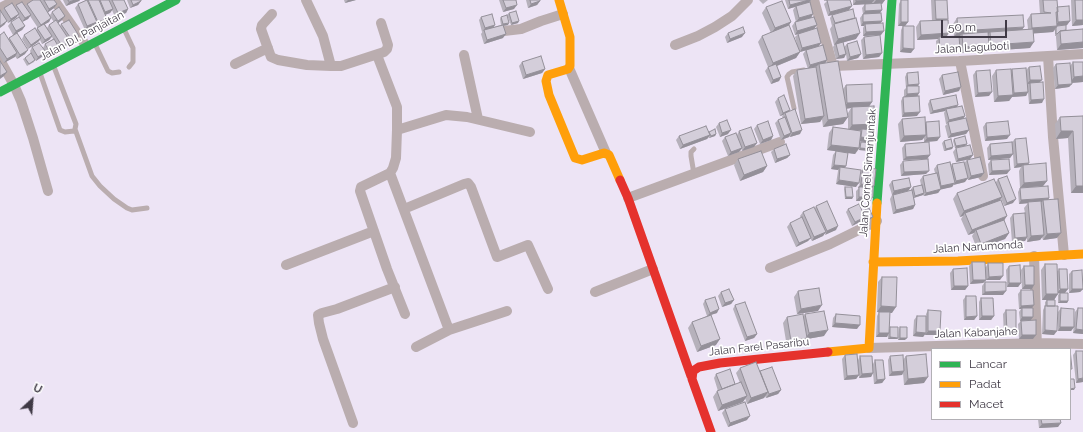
<!DOCTYPE html>
<html>
<head>
<meta charset="utf-8">
<style>
	body { margin:0 }
	#map { position:relative; width:1083px; height:432px; overflow:hidden; background:#ede4f5; font-family:Raleway,sans-serif }
	canvas { display:block }
	.legend { position:absolute; left:931px; top:348px; width:140px; height:72px; box-sizing:border-box; background:#fff; border:1px solid #b2b0b5; margin:0; padding:5px 7px; list-style:none; font-size:12px; color:#3f3945 }
	.legend li { display:flex; align-items:center; gap:8px; height:20px }
	.legend b { width:20px; border:1px solid #b2b0b5 }
	.north { position:absolute; left:12px; top:380px; width:40px; height:40px; -webkit-text-stroke:3px #fff; paint-order:stroke; rotate:26deg; font-size:11px; font-weight:700; line-height:16px; text-align:center; color:#3f3945 }
	.north::after { content:''; display:block; margin:auto; width:14px; height:18px; background:#3f3945; clip-path:polygon(50% 0,100% 100%,50% 72%,0 100%) }
	.scale { position:absolute; left:941px; top:20px; width:66px; height:18px; box-sizing:border-box; border:2px solid #3f3945; border-top:0; padding-left:5px; font-size:12px; line-height:14px; white-space:nowrap; color:#3f3945; -webkit-text-stroke:3px #fff; paint-order:stroke }
</style>
</head>
<body>
<div id="map">
<canvas width="1083" height="432"></canvas>
<ul class="legend">
<li><b style="height:5px;background:#30b455"></b>Lancar</li>
<li><b style="height:5px;background:#ff9f0a"></b>Padat</li>
<li><b style="height:5px;background:#e5322d"></b>Macet</li>
</ul>
<div class="north">U</div>
<div class="scale">50 m</div>
</div>
<script>
const context = document.querySelector('canvas').getContext('2d');
context.lineJoin = 'round';
const toPath = rows => new Path2D(rows.map(r => 'M' + r).join(''));
function stroke(path, color, width, dash) { context.strokeStyle = color; context.lineWidth = width; context.lineCap = dash ? 'butt' : 'round'; context.setLineDash(dash || []); context.stroke(path); }
function paint(path, color) { context.fillStyle = color; context.fill(path, 'evenodd'); }
function drawText(font, color, halo, rows, align = 'center') {
  context.font = font + ' Raleway,sans-serif'; context.lineWidth = 3.5; context.setLineDash([]); context.textBaseline = 'middle'; context.strokeStyle = halo; context.fillStyle = color; for (const [text, x, y, turn = 0] of rows) {
    context.save(); context.translate(x, y); context.rotate((+turn || 0) * Math.PI / 180); context.textAlign = isNaN(turn) ? turn : align; if (halo) context.strokeText(text, 0, 0); context.fillText(text, 0, 0); context.restore();
  }
}
const lane = toPath([
	[124,29,133,48,133,62,129,67],
	[95,44,108,71,112,73,119,72],
	[40,73,60,130,65,132,74,131,75,129,76,124,54,67],
	[794,108,787,77,789,74,792,72,804,70],
	[75,129,92,176,100,186,114,199,127,208,132,210,147,208],
	[694,149,691,152,691,156,694,174]
]);
const street = toPath([
	[54,0,87,47],
	[306,0,323,36,331,66],
	[814,0,833,66,960,61,1083,54],
	[0,8,8,4,24,4,34,0],
	[272,14,262,25,261,29,271,57,278,60,307,65,331,66,341,66,384,52,387,49,388,45,381,23],
	[504,31,521,29,541,21,563,14],
	[675,45,698,36,715,27,732,16,748,0],
	[377,55,397,107,397,130,396,158,393,168,390,173,361,187,360,191,387,269,405,314],
	[464,55,478,119],
	[1048,56,1053,137,1064,255],
	[0,60,14,85,21,101,33,138,48,191],
	[960,61,983,176],
	[235,64,268,48],
	[569,68,606,153],
	[397,130,446,115,467,117,530,132],
	[390,173,449,330,416,347],
	[628,198,780,142],
	[404,209,464,184,468,183,471,187,497,257,528,245,548,289],
	[1034,256,1037,348],
	[286,265,374,231],
	[770,268,830,244,877,221],
	[595,292,653,269],
	[449,330,507,311],
	[869,348,1037,343,1083,344],
	[353,423,323,339,319,323,318,315,322,313,337,309,395,287]
]);
const fast = toPath([
	[0,92,176,0],
	[877,203,892,0]
]);
const slow = toPath([
	[559,0,570,37,570,66,568,69,548,75,546,81,549,95,575,158,582,160,604,153,609,155,620,180],
	[873,262,958,261,1083,254],
	[828,352,869,348,877,203]
]);
const jam = toPath([
	[620,180,628,198,691,376],
	[711,432,692,379,693,371,699,367,720,363,828,352]
]);
const wall = toPath([
	[33,0,54,0,57,4,54,8,48,12,50,15,52,12,62,20,58,23,60,26,61,24,79,36,76,39,69,44,68,43,67,45,60,49,57,53,48,58,45,53,43,56,36,61,35,60,34,62,27,66,23,59,25,58,31,53,30,51,32,47,43,48,45,44,53,39,52,37,49,40,42,44,40,40,38,42,28,49,22,39,24,35,36,30,38,28,30,16,28,19,22,22,25,26,22,30,17,33,25,54,17,59,15,56,4,63,0,56,0,35,8,39,13,35,8,26,11,22,19,17,18,15,16,18,8,23,7,21,4,25,1,12,4,8,15,8,16,5,25,6,27,4],
	[51,18,54,22,49,25,47,28,45,24,49,22],
	[63,0,80,0,79,1,66,6],
	[86,0,124,0,128,9,126,13,115,17,112,10,110,13,105,15,104,23,96,26,95,25,94,26,85,30,75,8,78,4],
	[127,0,141,0,141,1,138,5,130,8],
	[344,0,356,0,345,3],
	[499,0,516,0,514,9,503,12],
	[526,0,540,0,540,1,537,5,528,8],
	[759,0,768,0,763,4],
	[785,0,811,0,809,3,813,14,811,17,815,29,821,43,818,47,825,63,843,89,846,85,872,102,869,106,875,124,871,130,874,139,871,143,860,141,860,143,861,142,871,149,870,151,859,150,859,149,855,154,848,153,845,168,856,187,836,184,838,171,838,170,831,169,833,155,836,151,827,150,829,133,833,127,848,129,848,113,851,108,846,109,848,117,843,124,823,127,822,119,820,122,801,124,793,76,797,70,808,69,803,54,806,50,800,52,796,58,777,66,781,77,779,81,771,84,765,71,768,67,758,42,762,36,771,33,762,13,766,7,791,22,788,25,797,44,795,37,798,34,795,35,792,26,795,22,796,22,793,10,795,7,788,9],
	[824,0,850,0,849,10,856,39,843,42,844,47,847,44,861,54,858,58,847,61,846,54,844,58,836,59,833,47,835,44,834,45,830,29,832,26,830,18,832,15,828,16,824,4,827,1,824,1],
	[853,0,885,0,882,4,881,4,882,10,880,13,882,21,880,23,881,35,880,35,882,53,879,57,863,59,861,40,864,37,879,35,863,36,863,28,864,26,861,26,860,18,863,14,862,8,865,4,853,5],
	[901,0,908,22,905,26,911,53,900,52,901,30,903,26,898,26,899,4],
	[931,0,947,0,947,37,954,36,953,24,957,18,1023,29,1028,29,1027,20,1031,14,1040,14,1039,0,1057,0,1057,7,1070,21,1067,25,1057,26,1066,30,1083,29,1083,48,1057,50,1056,37,1056,36,1055,36,1055,30,1053,32,1034,33,1030,48,987,51,987,49,985,51,959,53,958,51,957,53,937,54,936,41,938,39,917,40,916,27,920,21,932,21],
	[1071,0,1083,0,1083,25,1072,26],
	[509,13,518,23,511,25,507,15],
	[481,17,494,27,501,25,500,19,501,17,508,25,503,26,503,38,484,44,481,34,483,31,482,32,479,20],
	[728,33,742,37,727,43,725,37],
	[522,62,545,69,542,73,523,79,519,66],
	[1073,62,1083,62,1083,82,1072,83,1069,87,1055,89,1053,68,1056,64,1070,66],
	[1029,67,1039,83,1042,103,1029,104,1028,92,1026,96,1012,97,1009,101,994,102,992,76,996,70,1011,70,1012,69,1026,70],
	[976,71,989,96,975,97,973,75],
	[907,73,918,86,917,116,902,117,901,101,903,97,904,97,904,90,906,88,905,77],
	[942,75,959,91,943,95,939,79],
	[778,98,789,111,800,134,790,137,789,136,789,137,781,140,775,123,778,120,783,118,782,117,783,115,780,116,775,102],
	[930,100,957,107,965,116,963,119,969,130,966,134,948,138,945,126,947,124,946,124,944,113,945,111,930,114,928,104],
	[1083,116,1083,193,1071,193,1068,138,1056,139,1055,124,1060,117],
	[902,119,926,123,940,137,937,141,924,142,924,138,922,140,900,142,898,124],
	[719,123,728,134,720,137,716,127],
	[986,123,1007,139,985,141,983,127],
	[757,125,773,136,771,140,760,144,754,129],
	[739,131,754,147,742,151,742,149,739,152,728,156,722,141,725,137,737,135],
	[709,132,716,134,715,136,709,138,709,137,707,139,680,149,676,140,679,136],
	[954,139,967,144,965,146,955,148,953,141],
	[1015,139,1028,164,1047,181,1043,186,1020,188,1019,171,1021,167,1014,168,1013,154,1010,158,988,160,987,148,990,144,1012,142],
	[944,141,953,147,952,149,944,151,942,143],
	[905,144,930,155,927,159,903,160,902,148],
	[956,148,973,155,970,159,984,173,981,177,968,180,964,163,967,160,956,162,953,152],
	[774,149,790,155,787,158,775,163,771,152],
	[738,159,767,166,763,172,740,181,734,165],
	[991,160,1007,174,989,175,988,164],
	[903,161,926,174,901,176,900,165],
	[952,164,965,182,953,185,952,187,941,189,938,193,924,196,923,195,914,198,915,205,913,209,893,214,890,199,892,195,889,185,892,181,911,187,908,191,911,190,911,189,913,187,921,185,920,180,923,176,935,173,934,169,937,165,951,166],
	[863,167,873,197,870,201,856,201,856,191,859,188,861,171],
	[998,179,1013,203,1004,206,1001,198,1000,200,1004,221,1009,233,1005,239,977,249,972,236,974,233,968,235,961,219,963,216,960,217,953,199,957,193,996,182],
	[845,187,853,197,852,199,845,199,844,189],
	[1020,188,1049,198,1048,200,1057,238,1043,240,1042,237,1040,240,1027,242,1027,238,1025,241,1012,242,1010,218,1013,214,1025,213,1024,208,1028,203,1019,204,1018,192],
	[816,206,836,230,824,234,823,236,812,241,810,238,808,241,796,247,787,227,790,223,801,218,800,216,803,212,815,208],
	[848,209,862,211,871,219,863,222,863,220,852,226,846,212],
	[972,262,986,267,988,263,1000,280,986,280,983,283,970,284,969,266],
	[1045,264,1058,271,1059,269,1067,269,1058,293,1054,300,1049,300,1054,335,1042,334,1043,310,1045,306,1045,302,1047,300,1042,300,1041,270],
	[1009,266,1021,283,1018,287,1007,287,1006,270],
	[1024,266,1032,289,1022,289,1021,270],
	[953,269,968,286,965,290,951,290,950,273],
	[1072,271,1083,289,1080,292,1069,293,1069,274],
	[882,277,892,313,890,312,889,328,898,338,897,339,888,339,888,335,887,337,876,337,877,316,879,312,877,312,878,282],
	[985,282,1003,295,982,295,982,286],
	[1021,290,1032,308,1031,320,1033,339,1019,339,1018,324,1021,321,1020,321,1019,312,1021,309,1019,309,1018,294],
	[798,291,818,311,797,314,794,297],
	[721,292,734,300,731,304,722,307,718,296],
	[1060,293,1068,301,1067,303,1058,303,1058,295],
	[966,296,977,316,974,320,964,320,963,300],
	[981,298,994,316,991,320,979,320,979,302],
	[705,300,717,313,711,315,716,345,697,352,688,328,692,322,707,316,703,304],
	[735,305,757,334,754,338,745,341,733,309],
	[1061,308,1074,327,1071,331,1058,331,1058,312],
	[1078,308,1083,334,1073,333,1075,312],
	[928,310,937,335,925,335,925,334,923,337,913,336,914,320,917,316,926,316,926,314],
	[1006,310,1014,336,1004,336,1003,314],
	[805,314,824,336,807,339,803,344,787,347,783,323,787,317,803,317],
	[836,314,857,329,832,327,833,318],
	[900,327,905,340,898,340,899,329],
	[1076,351,1083,382,1076,383,1073,355],
	[845,355,858,360,860,356,873,364,875,360,885,379,882,383,874,384,873,373,871,377,859,378,859,375,856,379,844,380,842,359],
	[890,356,903,360,906,356,924,383,904,385,903,373,902,375,889,376,888,360],
	[740,368,760,371,781,390,778,394,766,398,765,396,764,398,747,404,745,398,743,402,718,411,713,397,717,391,718,391,714,378,716,374,735,384,734,385,740,383,736,373],
	[725,409,747,420,728,427,722,413],
	[1038,419,1060,419,1058,427,1039,428]
]);
const shadedWall = toPath([
	[75,0,80,0,79,1,66,6,69,2],
	[348,0,356,0,345,3],
	[809,0,811,0,808,3,788,9,790,5],
	[874,0,871,4,853,5,856,1],
	[876,0,885,0,882,4,873,4],
	[141,1,138,5,130,8,133,5],
	[540,1,537,5,528,8,531,4],
	[57,4,54,8,47,13,49,9],
	[517,5,514,9,503,12,506,8],
	[852,6,849,10,828,16,830,12],
	[113,9,110,13,102,16,105,12],
	[128,9,126,13,115,17,118,13],
	[882,10,879,14,863,15,865,11],
	[19,14,16,18,8,23,11,19],
	[813,14,811,18,796,22,799,18],
	[31,15,28,19,22,22,25,18],
	[65,16,62,20,56,25,58,21],
	[51,18,49,22,38,28,41,25],
	[107,19,104,23,96,26,98,22],
	[936,19,948,19,944,24,932,25],
	[1076,20,1083,20,1083,25,1072,26],
	[7,21,4,25,0,28,0,26],
	[519,21,518,23,511,25,512,23],
	[882,21,879,25,865,24,864,26,861,26,863,22],
	[1070,21,1067,25,1055,26,1058,22],
	[97,22,94,26,85,30,87,26],
	[791,22,787,28,771,34,775,28],
	[901,22,908,22,905,26,898,26],
	[509,23,508,25,502,26,503,24],
	[495,25,493,28,484,30,482,32,485,28],
	[817,25,814,29,795,35,797,31],
	[25,26,22,30,13,35,16,31],
	[1057,26,1053,32,1028,34,1032,28],
	[1024,27,1020,33,990,32,988,35,962,34,960,36,954,37,958,31],
	[884,31,881,35,863,36,866,32],
	[745,33,742,37,727,43,730,39],
	[860,33,856,39,834,45,838,39],
	[949,33,945,39,939,37,938,39,917,40,921,35],
	[506,34,503,38,484,44,487,40],
	[52,36,49,40,42,44,45,40],
	[79,36,76,39,69,44,72,40],
	[41,38,38,42,28,49,31,45],
	[70,41,67,45,60,49,62,46],
	[1034,42,1030,48,987,51,991,45],
	[1083,42,1083,48,1057,50,1061,44],
	[821,43,818,47,800,52,802,48],
	[989,45,985,51,959,53,963,47],
	[903,48,914,49,911,53,900,52],
	[60,49,57,53,48,58,51,54],
	[960,49,957,53,937,54,940,50],
	[28,50,25,54,17,59,20,55],
	[46,52,43,56,36,61,38,57],
	[800,52,796,58,769,69,773,63],
	[17,53,15,57,4,63,7,59],
	[882,53,879,57,863,59,866,55],
	[846,54,844,58,836,59,839,56],
	[861,54,858,58,847,61,850,57],
	[827,60,825,64,819,64,817,66,808,69,810,65],
	[545,69,542,73,523,79,526,75],
	[7,72,4,76,0,79,0,76],
	[1083,76,1083,82,1070,83,1074,77],
	[781,77,779,81,771,84,773,80],
	[1030,80,1042,80,1039,83,1027,84],
	[919,84,916,88,907,87,908,85],
	[1072,84,1069,87,1055,89,1058,85],
	[961,87,959,91,943,95,945,91],
	[992,92,989,96,975,97,978,93],
	[1028,92,1026,96,1012,97,1009,101,994,102,998,96,1012,95,1014,93],
	[919,93,917,97,904,98,907,94],
	[1044,99,1042,103,1029,104,1031,100],
	[872,102,868,108,852,107,851,108,843,109,847,103],
	[958,105,956,109,946,109,945,111,930,114,933,111],
	[790,110,787,114,785,113,783,115,780,116,783,113],
	[920,112,917,116,902,117,904,113],
	[824,116,820,122,801,124,805,119],
	[965,116,962,120,948,122,946,124,949,120],
	[848,117,843,124,823,127,828,120],
	[875,124,871,130,862,129,861,130,848,131,852,125],
	[731,130,728,134,720,137,722,133],
	[802,130,800,134,790,137,792,133],
	[969,130,966,134,948,138,951,134],
	[1061,131,1073,131,1068,138,1056,139],
	[791,133,789,137,781,140,784,136],
	[716,134,715,136,709,138,711,136],
	[710,135,707,139,680,149,683,145],
	[926,135,922,140,900,142,904,136],
	[1010,135,1007,139,985,141,987,137],
	[773,136,771,140,760,144,763,140],
	[861,137,874,139,871,143,858,141],
	[940,137,937,141,924,142,927,138],
	[757,143,754,147,742,151,745,147],
	[967,144,965,146,955,148,956,146],
	[831,145,859,148,855,154,827,150],
	[953,147,952,149,944,151,946,149],
	[742,148,739,152,728,156,731,152],
	[860,148,871,149,870,151,859,150],
	[1013,154,1010,158,988,160,991,156],
	[790,155,787,158,775,163,777,159],
	[930,155,927,159,903,160,906,157],
	[973,155,970,159,956,162,958,159],
	[1029,163,1026,167,1023,165,1021,167,1014,168,1017,164],
	[834,165,846,166,843,170,840,167,838,170,831,169],
	[767,166,763,172,740,181,744,175],
	[1010,170,1007,174,989,175,992,171],
	[929,171,926,174,901,176,904,172],
	[984,173,981,177,968,180,971,176],
	[968,178,965,182,953,185,956,181],
	[839,180,859,183,856,187,836,184],
	[1047,181,1043,186,1020,188,1024,183],
	[955,183,952,187,939,190,941,186],
	[861,184,874,186,871,190,858,188],
	[1076,186,1083,186,1083,193,1071,193],
	[911,187,908,191,892,195,894,191],
	[941,189,938,193,924,196,926,193],
	[924,193,923,195,913,198,915,196],
	[846,197,853,197,852,199,845,199],
	[859,197,873,197,870,201,856,201],
	[1002,197,998,203,965,213,963,216,960,217,964,211],
	[1049,198,1047,201,1043,200,1042,202,1019,204,1021,200],
	[1016,199,1013,203,1004,206,1007,203],
	[915,205,913,209,893,214,896,210],
	[1007,216,1003,222,976,230,974,233,968,235,972,230],
	[865,217,862,221,852,226,855,222],
	[873,217,871,219,863,222,865,220],
	[838,226,836,230,825,235,827,231],
	[826,232,823,236,812,241,814,237],
	[1009,233,1005,239,977,249,981,244],
	[1061,233,1057,238,1043,240,1047,234],
	[1044,235,1040,240,1027,242,1031,236],
	[1027,237,1025,241,1012,242,1015,238],
	[811,238,808,241,796,247,799,243],
	[1003,276,1000,280,986,280,989,277],
	[973,280,986,280,983,283,970,284],
	[1009,283,1021,283,1018,287,1007,287],
	[1025,285,1034,285,1032,289,1022,289],
	[954,286,968,286,965,290,951,290],
	[1060,289,1068,289,1065,293,1057,293],
	[1072,289,1083,289,1080,292,1069,293],
	[1006,291,1003,295,982,295,985,292],
	[1046,294,1058,294,1054,300,1042,300],
	[734,300,731,304,722,307,725,303],
	[1060,301,1068,301,1067,303,1058,303],
	[822,305,818,311,797,314,801,309],
	[1034,305,1031,309,1022,308,1021,309,1019,309,1021,306],
	[881,306,896,307,892,313,877,312],
	[719,309,717,313,707,316,710,313],
	[977,316,974,320,964,320,966,317],
	[982,316,994,316,991,320,979,320],
	[1022,317,1033,317,1031,320,1020,321],
	[835,323,860,325,857,329,832,327],
	[1060,327,1074,327,1071,331,1058,331],
	[1076,329,1083,330,1083,334,1073,333],
	[828,330,824,336,807,339,803,344,787,347,791,341,805,339,809,333],
	[1045,330,1057,331,1054,335,1042,334],
	[928,331,940,331,937,335,925,335],
	[916,332,926,333,923,337,913,336],
	[1007,332,1016,332,1014,336,1004,336],
	[879,333,889,333,887,337,876,337],
	[757,334,754,338,745,341,747,337],
	[1022,335,1036,335,1033,339,1019,339],
	[890,337,898,338,897,339,888,339],
	[900,338,907,338,905,340,898,340],
	[720,339,716,345,697,352,701,346],
	[904,371,902,375,889,376,892,372],
	[873,373,871,377,859,378,862,374],
	[859,375,856,379,844,380,847,376],
	[928,377,924,383,904,385,908,379],
	[1083,378,1083,382,1076,383,1078,379],
	[885,379,882,383,874,384,877,380],
	[1075,388,1074,390,1070,390,1070,389],
	[781,390,778,394,766,398,769,394],
	[768,392,764,398,747,404,751,398],
	[747,396,743,402,718,411,722,405],
	[750,416,747,420,728,427,730,423],
	[1061,423,1058,427,1039,428,1042,424]
]);
const building = toPath([
	[33,0,40,0,51,18,41,25,27,4,33,0],
	[44,0,54,0,57,4,49,9,44,0],
	[68,0,75,0,69,2,68,0],
	[87,0,97,22,87,26,78,4,87,0],
	[88,0,99,0,107,19,98,22,88,0],
	[100,0,109,0,113,9,105,12,100,0],
	[112,0,124,0,128,9,118,13,112,0],
	[131,0,141,0,141,1,133,5,131,0],
	[503,0,516,0,517,5,506,8,503,0],
	[530,0,540,0,540,1,531,4,530,0],
	[789,0,809,0,790,5,789,0],
	[827,0,850,0,852,6,830,12,827,0],
	[856,0,874,0,856,1,856,0],
	[901,0,908,0,908,22,901,22,901,0],
	[935,0,947,0,948,19,936,19,935,0],
	[1043,0,1057,0,1058,12,1056,12,1057,26,1032,28,1031,14,1051,13,1044,12,1043,0],
	[1075,0,1083,0,1083,20,1076,20,1075,0],
	[782,1,791,22,775,28,766,7,782,1],
	[22,2,31,15,25,18,16,5,22,2],
	[810,2,813,14,799,18,796,6,810,2],
	[12,3,19,14,11,19,4,8,12,3],
	[881,3,882,10,865,11,865,4,881,3],
	[1069,6,1070,21,1058,22,1057,7,1069,6],
	[59,7,65,16,58,21,52,12,59,7],
	[853,9,855,18,835,23,832,15,853,9],
	[0,10,7,21,0,26,0,10],
	[516,11,519,21,512,23,509,13,516,11],
	[881,13,882,21,863,22,863,14,881,13],
	[492,14,495,25,485,28,481,17,492,14],
	[507,15,509,23,503,24,501,17,507,15],
	[1023,15,1024,27,958,31,957,18,1023,15],
	[19,17,25,26,16,31,11,22,19,17],
	[814,17,817,25,797,31,795,22,814,17],
	[856,18,860,33,838,39,834,24,856,18],
	[56,20,70,41,62,46,49,25,56,20],
	[69,20,79,36,72,40,61,24,69,20],
	[948,20,949,33,921,35,920,21,948,20],
	[883,23,884,31,866,32,865,24,883,23],
	[44,24,52,36,45,40,37,28,44,24],
	[503,25,506,34,487,40,484,30,503,25],
	[789,25,800,52,773,63,762,36,789,25],
	[1066,25,1066,30,1060,31,1057,34,1056,34,1056,28,1057,26,1066,25],
	[903,26,914,26,914,49,903,48,903,26],
	[743,27,745,33,730,39,728,33,743,27],
	[35,28,41,38,31,45,24,35,35,28],
	[817,28,821,43,802,48,798,34,817,28],
	[1033,29,1034,42,991,45,990,32,1033,29],
	[1083,29,1083,42,1061,44,1060,31,1083,29],
	[4,32,17,53,7,59,0,48,0,35,4,32],
	[988,32,989,45,963,47,962,34,988,32],
	[17,33,28,50,20,55,9,38,17,33],
	[880,35,882,53,866,55,864,37,880,35],
	[959,36,960,49,940,50,939,37,959,36],
	[54,39,60,49,51,54,45,44,54,39],
	[857,41,861,54,850,57,847,44,857,41],
	[843,42,846,54,839,56,836,44,843,42],
	[39,43,46,52,38,57,32,47,39,43],
	[823,45,827,60,810,65,806,50,823,45],
	[31,53,35,60,29,64,25,58,31,53],
	[541,56,545,69,526,75,522,62,541,56],
	[0,61,7,72,0,76,0,61],
	[838,61,848,117,828,120,819,64,838,61],
	[1073,62,1083,62,1083,76,1074,77,1073,62],
	[1070,63,1072,84,1058,85,1056,64,1070,63],
	[776,64,781,77,773,80,768,67,776,64],
	[1040,66,1042,80,1030,80,1029,67,1040,66],
	[816,67,824,116,805,119,797,70,816,67],
	[1026,68,1028,92,1014,93,1012,69,1026,68],
	[1011,69,1013,95,998,96,996,70,1011,69],
	[990,70,992,92,978,93,976,71,990,70],
	[918,72,919,84,908,85,907,73,918,72],
	[958,72,961,87,945,91,942,75,958,72],
	[1043,82,1044,99,1031,100,1030,83,1043,82],
	[872,84,872,102,847,103,846,85,872,84],
	[907,86,919,86,919,93,907,94,907,86],
	[784,95,790,110,783,113,778,98,784,95],
	[956,95,958,105,933,111,930,100,956,95],
	[919,96,920,112,904,113,903,97,919,96],
	[874,106,875,124,852,125,852,107,874,106],
	[962,106,965,116,949,120,946,109,962,106],
	[795,109,802,130,792,133,785,113,795,109],
	[1083,116,1083,186,1076,186,1073,131,1061,131,1060,117,1083,116],
	[785,117,791,133,784,136,778,120,785,117],
	[925,117,926,135,904,136,902,119,925,117],
	[966,118,969,130,951,134,948,122,966,118],
	[727,120,731,130,722,133,719,123,727,120],
	[768,121,773,136,763,140,757,125,768,121],
	[939,121,940,137,927,138,926,122,939,121],
	[1008,121,1010,135,987,137,986,123,1008,121],
	[706,126,710,135,683,145,679,136,706,126],
	[751,127,757,143,745,147,739,131,751,127],
	[833,127,861,131,859,148,831,145,833,127],
	[715,129,716,134,711,136,709,132,715,129],
	[862,129,875,130,874,139,861,137,862,129],
	[736,133,742,148,731,152,725,137,736,133],
	[965,136,967,144,956,146,954,139,965,136],
	[1026,138,1029,163,1017,164,1015,139,1026,138],
	[951,139,953,147,946,149,944,141,951,139],
	[861,142,872,143,871,149,860,148,861,142],
	[929,142,930,155,906,157,905,144,929,142],
	[1012,142,1013,154,991,156,990,144,1012,142],
	[786,144,790,155,777,159,774,149,786,144],
	[970,145,973,155,958,159,956,148,970,145],
	[761,151,767,166,744,175,738,159,761,151],
	[836,151,848,153,846,166,834,165,836,151],
	[980,157,984,173,971,176,967,160,980,157],
	[928,159,929,171,904,172,903,161,928,159],
	[1009,159,1010,170,992,171,991,160,1009,159],
	[950,162,955,183,941,186,937,165,950,162],
	[964,162,968,178,956,181,952,164,964,162],
	[1046,163,1047,181,1024,183,1023,165,1046,163],
	[840,167,861,170,859,183,839,180,840,167],
	[863,167,876,169,874,186,861,184,863,167],
	[937,173,941,189,926,193,923,176,937,173],
	[1007,176,1016,199,1007,203,998,179,1007,176],
	[909,178,911,187,894,191,892,181,909,178],
	[994,179,1002,197,964,211,957,193,994,179],
	[922,185,924,193,915,196,913,187,922,185],
	[1048,186,1049,198,1021,200,1020,188,1048,186],
	[845,187,852,187,853,197,846,197,845,187],
	[859,187,873,187,873,197,859,197,859,187],
	[912,190,915,205,896,210,893,195,912,190],
	[1058,199,1061,233,1047,234,1043,200,1058,199],
	[1001,200,1007,216,972,230,965,213,1001,200],
	[827,201,838,226,827,231,816,206,827,201],
	[1041,201,1044,235,1031,236,1028,202,1041,201],
	[859,204,865,217,855,222,848,209,859,204],
	[814,207,826,232,814,237,803,212,814,207],
	[869,208,873,217,865,220,864,218,865,217,862,211,869,208],
	[1025,213,1027,237,1015,238,1013,214,1025,213],
	[802,217,811,238,799,243,790,223,802,217],
	[1004,220,1009,233,981,244,976,230,1004,220],
	[972,262,985,262,986,280,973,280,972,262],
	[988,263,1003,263,1003,276,989,277,988,263],
	[1045,264,1057,264,1058,294,1046,294,1045,264],
	[1020,265,1021,283,1009,283,1009,266,1020,265],
	[1024,266,1034,266,1034,285,1025,285,1024,266],
	[967,268,968,286,954,286,953,269,967,268],
	[1059,269,1067,269,1068,289,1060,289,1059,269],
	[1082,270,1083,289,1072,289,1072,271,1082,270],
	[882,277,897,277,896,307,881,306,882,277],
	[985,282,1006,282,1006,291,985,292,985,282],
	[819,288,822,305,801,309,798,291,819,288],
	[729,289,734,300,725,303,721,292,729,289],
	[1021,290,1033,290,1034,305,1021,306,1021,290],
	[1060,293,1068,293,1068,301,1060,301,1060,293],
	[966,296,976,296,977,316,966,317,966,296],
	[715,297,719,309,710,313,705,300,715,297],
	[981,298,993,298,994,316,982,316,981,298],
	[1047,300,1055,300,1055,306,1047,306,1047,300],
	[745,302,757,334,747,337,735,305,745,302],
	[1045,306,1058,306,1057,331,1045,330,1045,306],
	[1022,308,1033,308,1033,317,1022,317,1022,308],
	[1061,308,1074,309,1074,327,1060,327,1061,308],
	[1078,308,1083,308,1083,330,1076,329,1078,308],
	[928,310,941,311,940,331,928,331,928,310],
	[1006,310,1016,310,1016,332,1007,332,1006,310],
	[824,311,828,330,809,333,805,314,824,311],
	[879,312,890,312,889,333,879,333,879,312],
	[803,314,807,338,791,341,787,317,803,314],
	[836,314,860,316,860,325,835,323,836,314],
	[711,315,720,339,701,346,692,322,711,315],
	[917,316,926,316,926,333,916,332,917,316],
	[1036,320,1036,335,1022,335,1021,321,1036,320],
	[890,327,898,327,898,338,890,337,890,327],
	[900,327,907,327,907,338,900,338,900,327],
	[1070,349,1072,369,1070,369,1070,349],
	[1076,351,1083,351,1083,378,1078,379,1076,351],
	[857,354,859,375,847,376,845,355,857,354],
	[926,354,928,377,908,379,906,356,926,354],
	[903,355,904,371,892,372,890,356,903,355],
	[860,356,872,356,873,373,862,374,860,356],
	[875,360,883,360,885,379,877,380,875,360],
	[756,362,768,392,751,398,740,368,756,362],
	[772,367,781,390,769,394,760,371,772,367],
	[730,369,735,384,722,389,716,374,730,369],
	[1070,379,1074,379,1075,388,1070,389,1070,379],
	[741,382,747,396,722,405,717,391,741,382],
	[745,402,750,416,730,423,725,409,745,402],
	[1041,419,1060,419,1061,423,1042,424,1041,419]
]);
const streetNames = [
	["Jalan D.I. Panjaitan",82,36,-28],
	["Jalan Laguboti",972,48,-3],
	["Jalan Cornel Simanjuntak",868,173,-86],
	["Jalan Narumonda",978,247,-3],
	["Jalan Kabanjahe",976,333,-2],
	["Jalan Farel Pasaribu",759,347,-6]
];
stroke(lane, '#baadaf', 5);
stroke(street, '#baadaf', 10);
stroke(fast, '#30b455', 9);
stroke(slow, '#ff9f0a', 9);
stroke(jam, '#e5322d', 9);
paint(wall, '#b6b1bb');
paint(shadedWall, '#949099');
paint(building, '#d4ceda');
stroke(building, '#949099', 1);
drawText('11px', '#3f3945', '#fff', streetNames);
</script>
</body>
</html>
